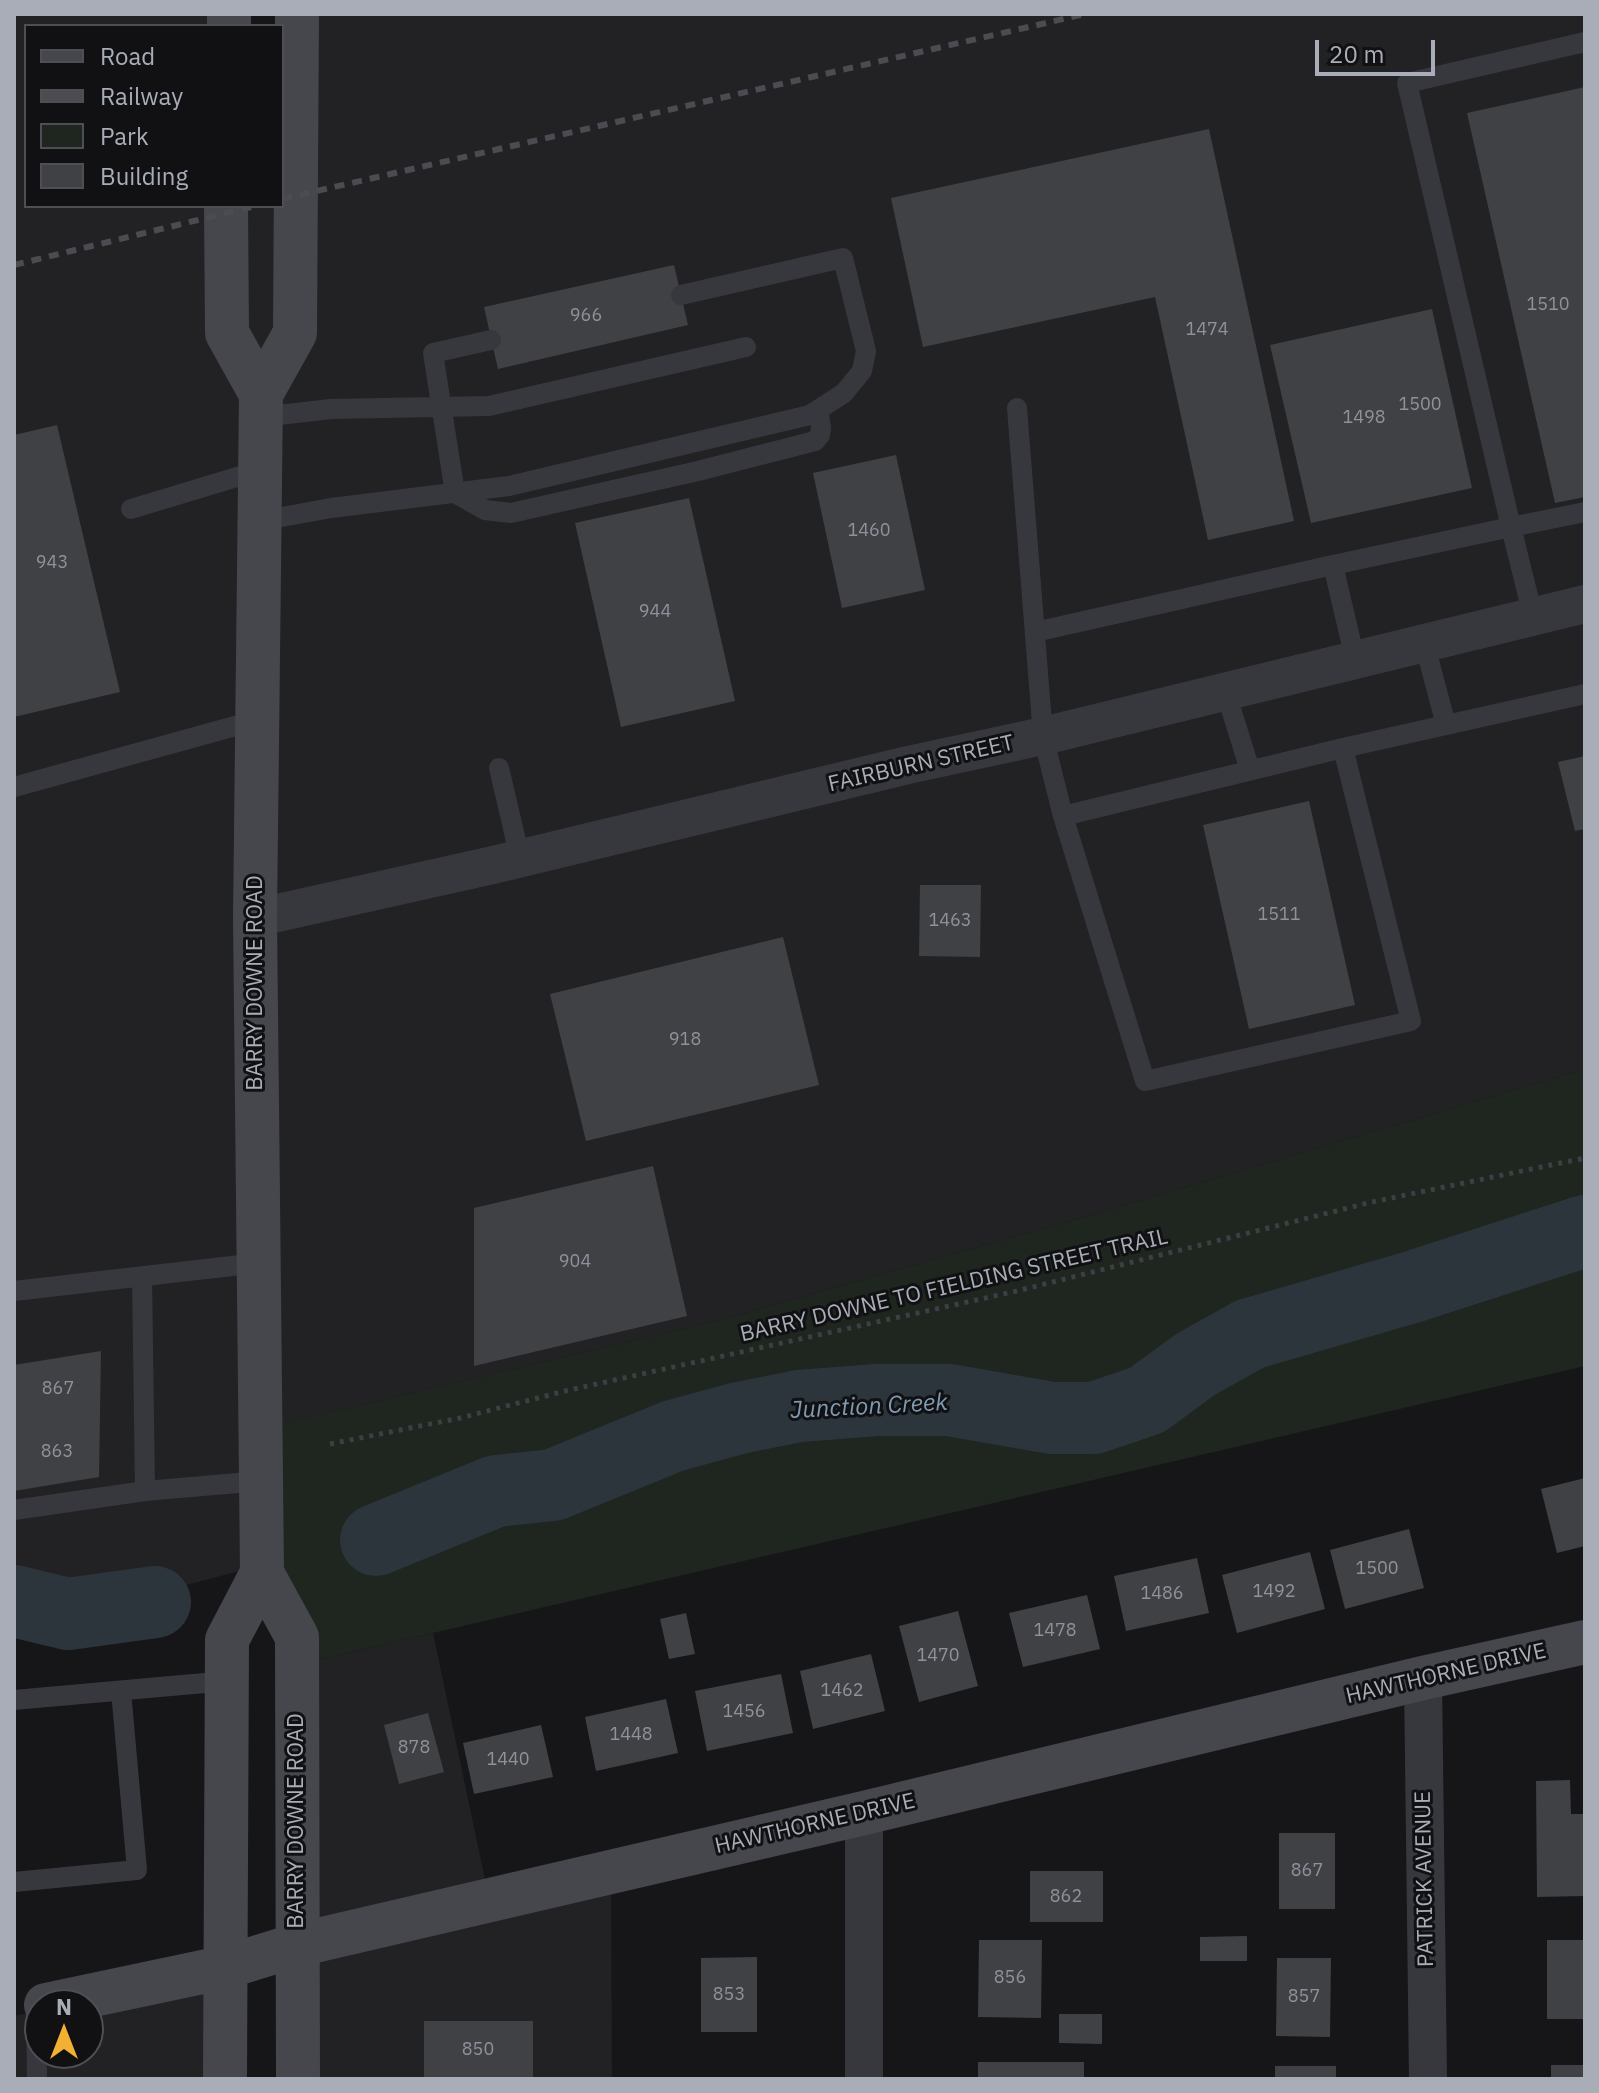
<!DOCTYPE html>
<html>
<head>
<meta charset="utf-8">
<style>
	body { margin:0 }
	#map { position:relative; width:1599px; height:2093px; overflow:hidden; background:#161618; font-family:"IBM Plex Sans",sans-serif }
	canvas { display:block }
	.frame { position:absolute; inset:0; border:16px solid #a8adb8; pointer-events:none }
	.legend { position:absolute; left:24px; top:24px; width:260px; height:184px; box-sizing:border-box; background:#111113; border:2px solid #4d4f55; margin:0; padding:10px 14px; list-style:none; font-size:24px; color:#a8adb8 }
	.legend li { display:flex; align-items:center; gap:16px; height:40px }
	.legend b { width:40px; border:2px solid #4d4f55 }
	.north { position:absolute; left:24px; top:1989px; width:80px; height:80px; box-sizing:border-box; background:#111113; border:2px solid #4d4f55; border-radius:50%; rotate:0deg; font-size:22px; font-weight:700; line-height:32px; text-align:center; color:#a8adb8 }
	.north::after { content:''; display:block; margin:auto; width:28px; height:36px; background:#f2b134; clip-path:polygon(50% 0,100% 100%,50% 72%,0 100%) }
	.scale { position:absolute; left:1315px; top:40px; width:120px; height:36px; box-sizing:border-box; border:4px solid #a8adb8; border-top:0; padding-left:10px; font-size:24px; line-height:28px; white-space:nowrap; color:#a8adb8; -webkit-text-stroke:6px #111113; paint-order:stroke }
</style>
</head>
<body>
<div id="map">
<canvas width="1599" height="2093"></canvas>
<div class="frame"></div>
<ul class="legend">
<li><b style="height:10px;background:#45474d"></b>Road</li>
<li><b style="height:10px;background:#4a4c52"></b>Railway</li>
<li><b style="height:22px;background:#1e261f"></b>Park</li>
<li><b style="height:22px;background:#404145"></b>Building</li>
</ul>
<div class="north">N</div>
<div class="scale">20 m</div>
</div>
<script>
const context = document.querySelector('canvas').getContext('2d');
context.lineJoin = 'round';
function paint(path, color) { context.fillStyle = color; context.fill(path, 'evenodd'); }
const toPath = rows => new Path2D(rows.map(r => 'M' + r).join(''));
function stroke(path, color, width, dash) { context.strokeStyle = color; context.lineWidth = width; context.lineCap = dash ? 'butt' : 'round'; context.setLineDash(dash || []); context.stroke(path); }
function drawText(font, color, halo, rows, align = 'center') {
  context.font = font + ' "IBM Plex Sans",sans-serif'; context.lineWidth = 6; context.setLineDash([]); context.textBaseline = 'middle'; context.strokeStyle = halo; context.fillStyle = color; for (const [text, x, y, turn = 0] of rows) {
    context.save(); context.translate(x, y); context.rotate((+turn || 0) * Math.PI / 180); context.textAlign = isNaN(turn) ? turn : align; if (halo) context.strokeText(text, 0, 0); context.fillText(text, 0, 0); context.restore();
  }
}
const built = toPath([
	[14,14,225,14,225,26,26,26,26,206,282,206,301,14,1585,14,1585,1069,1095,1214,720,1320,258,1430,259,1566,68,1616,14,1603],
	[433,1633,490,1903,611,1875,612,2079,301,2079,299,1664],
	[223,1970,222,2079,14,2079,14,2016,40,2010,40,2053,88,2053,88,2005]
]);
const green = toPath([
	[1585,1069,1585,1366,299,1664,259,1566,257,1430,720,1320,1095,1214]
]);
const river = toPath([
	[376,1540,496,1491,553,1485,673,1436,739,1418,799,1406,877,1400,949,1400,1052,1418,1094,1418,1147,1400,1196,1364,1250,1334,1412,1287,1585,1231],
	[14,1601,68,1614,155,1602]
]);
const building = toPath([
	[1585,87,1585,497,1555,503,1467,113],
	[1209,129,1294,521,1208,540,1155,297,923,347,891,198],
	[674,265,688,325,498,369,484,307],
	[1432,309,1472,488,1311,523,1270,345],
	[57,425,120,692,14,717,14,435],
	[896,455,925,590,842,608,813,473],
	[689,498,735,701,621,727,575,523],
	[1585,756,1585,829,1575,831,1558,762],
	[1309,801,1355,1005,1249,1029,1203,825],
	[920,885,981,885,980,957,919,956],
	[783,937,819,1085,586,1141,550,994],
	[653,1166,687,1316,474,1366,474,1208],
	[101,1351,99,1477,14,1491,14,1365],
	[1585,1478,1585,1546,1557,1553,1541,1489],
	[1409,1529,1424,1588,1345,1609,1330,1550],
	[1310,1552,1325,1609,1237,1633,1222,1575],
	[1197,1558,1209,1613,1126,1631,1114,1576],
	[1087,1595,1100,1649,1023,1667,1009,1613],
	[958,1611,978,1686,919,1702,899,1626],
	[686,1613,695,1654,669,1659,660,1619],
	[871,1654,885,1711,813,1729,800,1671],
	[781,1674,793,1733,707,1751,695,1691],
	[666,1699,678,1753,596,1771,585,1717],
	[428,1713,444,1772,399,1784,384,1725],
	[541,1725,553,1777,474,1794,463,1743],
	[1570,1780,1571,1814,1585,1814,1585,1896,1537,1897,1536,1781],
	[1279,1833,1335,1833,1335,1909,1279,1909],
	[1030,1871,1103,1871,1103,1922,1030,1922],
	[1247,1936,1247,1961,1200,1961,1200,1937],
	[979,1940,1042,1940,1041,2018,978,2017],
	[1547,1940,1585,1940,1585,2019,1547,2019],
	[757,1957,757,2032,701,2032,701,1958],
	[1277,1958,1331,1958,1330,2037,1276,2036],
	[1059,2014,1102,2014,1102,2044,1059,2043],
	[424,2021,533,2021,533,2079,424,2079],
	[978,2062,1084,2062,1084,2079,978,2079],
	[1551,2065,1585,2065,1585,2079,1551,2079],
	[1275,2066,1336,2066,1336,2079,1275,2079]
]);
const path = toPath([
	[330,1444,460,1418,565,1391,1017,1291,1372,1202,1585,1158]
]);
const lane = toPath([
	[1017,408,1043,736,1063,816,1145,1081,1411,1021,1343,748,1063,816],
	[261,417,331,409,489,406,746,347],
	[455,493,485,510,511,513,698,471,815,441,820,435,821,427,818,410],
	[455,493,433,353,491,340],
	[131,509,260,470],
	[260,521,331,508,509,486,810,415,844,393,862,371,866,351,843,258,681,295],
	[1333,565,1511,527,1407,83,1585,42],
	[1533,616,1511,527,1585,512],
	[1035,632,1333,565,1355,659],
	[1424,642,1446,725],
	[1225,690,1250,770],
	[1343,748,1585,694],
	[499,768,520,858],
	[14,787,257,720],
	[142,1276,145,1491],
	[14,1291,258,1263],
	[14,1510,145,1491,261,1481],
	[14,1700,227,1681],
	[14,1882,137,1870,121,1691],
	[36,2007,37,2079]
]);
const street = toPath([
	[255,918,493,865,908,765,1043,736,1585,604],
	[1423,1678,1428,2079],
	[864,1813,864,2079]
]);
const secondary = toPath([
	[229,26,229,14],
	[226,206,227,333,261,394],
	[262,1573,297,1637,298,2079],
	[46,2005,226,1967,297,1945,864,1813,1423,1678,1585,1642],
	[225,2079,227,1640,262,1573,255,918,261,394,295,333,297,14]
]);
const rail = toPath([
	[282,199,1085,14],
	[14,265,255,206]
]);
const numberNames = [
	["1510",1548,305],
	["966",586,316],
	["1474",1207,330],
	["1500",1420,405],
	["1498",1364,418],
	["1460",869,531],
	["943",52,563],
	["944",655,612],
	["1511",1279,915],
	["1463",950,921],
	["918",685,1040],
	["904",575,1262],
	["867",58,1389],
	["863",57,1452],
	["1500",1377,1569],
	["1492",1274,1592],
	["1486",1162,1594],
	["1478",1055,1631],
	["1470",938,1656],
	["1462",842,1691],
	["1456",744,1712],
	["1448",631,1735],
	["878",414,1748],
	["1440",508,1760],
	["867",1307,1871],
	["862",1066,1897],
	["856",1010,1978],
	["853",729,1995],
	["857",1304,1997],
	["850",478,2050]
];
const streetNames = [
	["FAIRBURN STREET",921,764,-13],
	["BARRY DOWNE ROAD",256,983,-90],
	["BARRY DOWNE TO FIELDING STREET TRAIL",954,1286,-13],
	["HAWTHORNE DRIVE",1446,1674,-13],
	["BARRY DOWNE ROAD",297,1821,-90],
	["HAWTHORNE DRIVE",815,1824,-13],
	["PATRICK AVENUE",1425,1879,-91]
];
const waterNames = [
	["Junction Creek",869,1407,-3]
];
paint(built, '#222225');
paint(green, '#1e261f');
stroke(river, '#2c353c', 72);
paint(building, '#404145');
stroke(path, '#3d3f44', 5, [4, 6]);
stroke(lane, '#37383d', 20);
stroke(street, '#37383d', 38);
stroke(secondary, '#45474d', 44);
stroke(rail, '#4a4c52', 6, [10, 8]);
drawText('18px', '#8e929b', null, numberNames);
drawText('22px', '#a8adb8', '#111113', streetNames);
drawText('italic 24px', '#7f9bb3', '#111113', waterNames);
</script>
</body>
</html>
